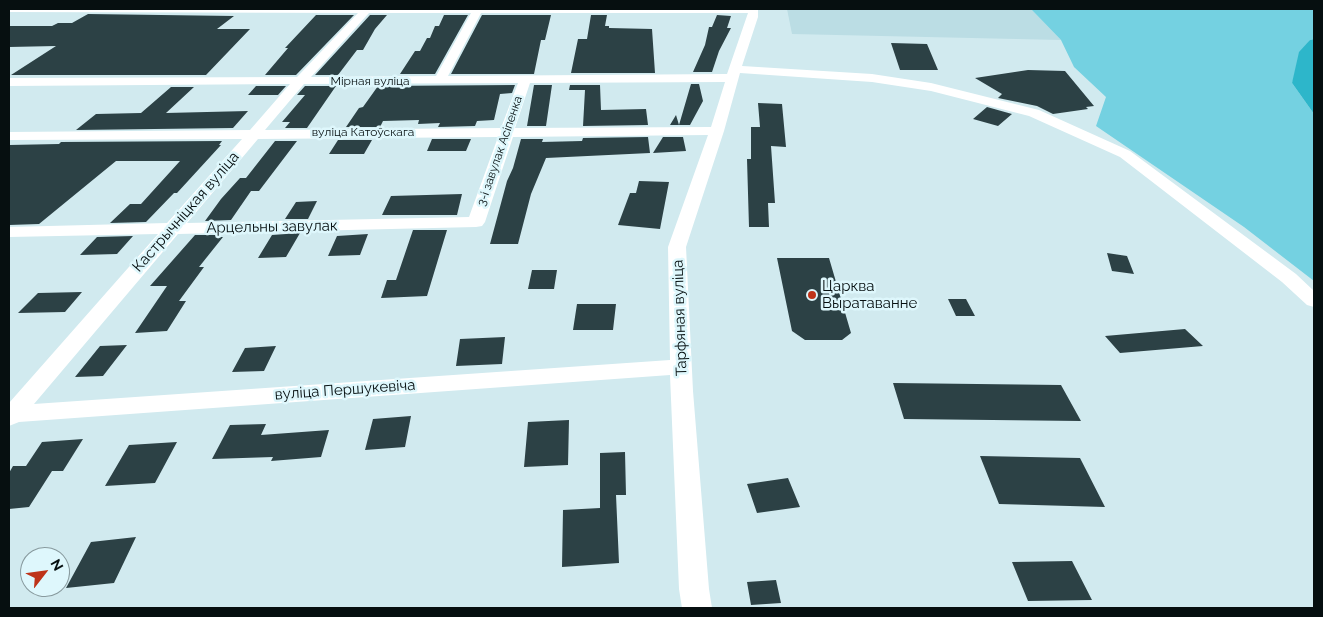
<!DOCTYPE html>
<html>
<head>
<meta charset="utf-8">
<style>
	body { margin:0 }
	#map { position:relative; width:1323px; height:617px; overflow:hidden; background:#d1eaef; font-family:Raleway,sans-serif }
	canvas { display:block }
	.frame { position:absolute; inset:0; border:10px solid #060f10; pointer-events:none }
	.north { position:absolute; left:20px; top:547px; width:50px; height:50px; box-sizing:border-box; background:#def7fc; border:1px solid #889a9e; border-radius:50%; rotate:60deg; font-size:14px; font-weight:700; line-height:20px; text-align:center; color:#060f10 }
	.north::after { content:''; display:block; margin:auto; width:18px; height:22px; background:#be3319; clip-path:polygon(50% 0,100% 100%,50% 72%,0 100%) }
</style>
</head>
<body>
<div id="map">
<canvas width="1323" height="617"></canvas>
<div class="frame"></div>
<div class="north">N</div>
</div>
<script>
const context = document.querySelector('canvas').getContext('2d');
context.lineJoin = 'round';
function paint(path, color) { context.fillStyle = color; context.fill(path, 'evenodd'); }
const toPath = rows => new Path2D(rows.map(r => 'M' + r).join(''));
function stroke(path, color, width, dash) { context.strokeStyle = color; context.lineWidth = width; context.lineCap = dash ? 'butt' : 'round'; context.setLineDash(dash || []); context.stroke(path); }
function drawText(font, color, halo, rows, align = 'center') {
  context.font = font + ' Raleway,sans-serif'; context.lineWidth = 5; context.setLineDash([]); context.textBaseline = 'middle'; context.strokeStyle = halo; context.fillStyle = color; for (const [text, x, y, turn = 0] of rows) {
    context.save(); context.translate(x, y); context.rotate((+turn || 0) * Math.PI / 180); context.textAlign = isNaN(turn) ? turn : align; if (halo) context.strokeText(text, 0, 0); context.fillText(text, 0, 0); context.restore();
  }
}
const built = toPath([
	[787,9,1031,9,1061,40,792,34]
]);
const green = toPath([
	[1031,9,1314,9,1314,39,1310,40,1292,83,1314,114,1314,281,1244,227,1096,126,1106,97,1074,67,1061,40]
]);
const water = toPath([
	[1314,39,1314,114,1292,83,1299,52,1310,40]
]);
const building = toPath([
	[88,14,234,16,217,29,250,29,206,75,11,75,56,46,9,47,9,26,52,26,58,23,72,23],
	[316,15,354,15,296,75,265,75,288,48,285,48],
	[370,15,387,15,375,29,363,50,357,50,338,75,315,75],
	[444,15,468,15,435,74,400,74,415,51,420,51,427,38,430,38,435,26,439,26],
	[482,15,551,15,545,40,541,40,534,74,451,74],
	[591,15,607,15,605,26,609,26,609,28,652,29,655,73,571,73,578,39,587,39],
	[717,15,731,16,727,28,731,28,719,51,712,72,693,72,705,45,709,27,712,27],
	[891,43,927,44,938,70,900,70],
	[1028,70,1065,71,1094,106,1086,107,1088,109,1053,114,1037,106,998,98,1002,94,975,78],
	[691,84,699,84,703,101,690,125,670,125,676,115,679,125],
	[515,85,512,93,500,94,494,120,477,121,475,126,438,127,440,123,418,124,419,120,383,121,380,127,346,127,359,108,363,107,378,86],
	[534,85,552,85,546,126,527,126],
	[570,85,600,85,601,110,646,109,648,125,583,126,585,90,569,90],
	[256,86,286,86,278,95,248,95],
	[305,86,336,86,307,128,285,128,290,122,282,122,305,95,297,95],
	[171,87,194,87,166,113,248,111,233,128,76,130,96,114,141,113],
	[758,103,782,104,786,147,771,146,775,203,768,203,769,227,749,227,747,159,751,159,751,127,760,127],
	[987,107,1012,114,998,126,973,119],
	[648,137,650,153,546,158,531,194,518,244,490,244,507,181,513,168,521,139,543,139,542,142,582,141,583,138],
	[663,137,683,137,686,151,653,153],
	[432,139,471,139,466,151,427,151],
	[338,140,372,140,364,154,329,154],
	[222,141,219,145,221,145,177,193,174,193,146,222,110,223,130,204,141,204,180,161,116,161,39,224,9,225,9,145,59,144,61,142],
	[275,141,297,141,259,191,251,191,231,220,205,221,221,199,240,178,246,178],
	[639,181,669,182,660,229,618,225,630,193,636,193],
	[462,194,457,215,382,215,391,196],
	[317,201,308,219,285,219,296,202],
	[413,230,447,230,427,296,381,298,387,280,396,280],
	[300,233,286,257,258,258,272,235],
	[368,234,360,255,328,256,337,236],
	[195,235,221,235,220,237,223,237,199,267,204,267,179,301,186,301,167,331,135,333,167,286,150,286],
	[133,236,117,254,80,255,97,237],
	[1107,253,1127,256,1134,274,1112,271],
	[777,258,829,258,851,333,842,340,805,340,792,331],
	[532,270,557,270,554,289,528,289],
	[82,292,65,312,18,313,38,293],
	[948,299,966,299,975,316,956,316],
	[577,304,616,304,613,330,573,330],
	[1185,329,1203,346,1120,353,1105,336],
	[505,337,502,364,456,366,460,339],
	[127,345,103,376,75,377,100,346],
	[276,346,264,371,232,372,245,348],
	[893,383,1061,385,1081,421,904,419],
	[411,416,405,447,365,450,373,419],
	[569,420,568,465,524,467,528,422],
	[266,424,261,435,329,430,321,457,271,461,273,457,212,459,230,425],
	[83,439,63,471,52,471,29,507,9,509,9,473,13,466,26,466,42,442],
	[177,442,155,483,105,486,129,445],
	[625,452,626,495,616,495,619,563,562,567,563,510,600,508,600,453],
	[980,456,1080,458,1105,507,999,504],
	[788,478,800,507,757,513,747,484],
	[136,537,114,583,66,588,91,542],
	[1072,561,1092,600,1028,601,1012,562],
	[776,580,781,603,751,605,747,582]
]);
const street = toPath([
	[9,9,758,9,758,17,742,66,872,74,931,83,1039,110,1130,151,1296,274,1314,291,1314,307,1307,305,1282,282,1120,157,1029,116,931,91,872,82,740,73,724,131,686,247,693,391,709,589,712,608,682,608,679,589,670,375,19,422,9,426,9,403,158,234,9,237,9,227,167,223,242,139,9,140,9,132,250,130,290,84,9,86,9,78,297,77,358,13,9,12,9,9],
	[369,13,471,13,436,76,311,77,369,13],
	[481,13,748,13,727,74,448,76,481,13],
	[725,82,711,127,515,128,530,83,725,82],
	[518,83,501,128,265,130,304,84,518,83],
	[708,135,668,247,670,360,34,404,178,234,476,227,482,226,485,222,513,137,708,135],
	[498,137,469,217,187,223,258,139,498,137]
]);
const markers = [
	[812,295,5,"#be3319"]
];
const farStreetnames = [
	["Мірная вуліца",370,81],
	["вуліца Катоўскага",363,132],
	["3-і завулак Асіпенка",500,151,-71]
];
const streetNames = [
	["Кастрычніцкая вуліца",186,212,-49],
	["Арцельны завулак",272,227,-1],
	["Тарфяная вуліца",680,318,-92],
	["вуліца Першукевіча",345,390,-4]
];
const poiNames = [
	["Царква",822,286],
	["Выратаванне",822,303]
];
paint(built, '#bbdde4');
paint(green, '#74d1e1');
paint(water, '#2db6ca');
paint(building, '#2c4145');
paint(street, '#fff');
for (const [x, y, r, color] of markers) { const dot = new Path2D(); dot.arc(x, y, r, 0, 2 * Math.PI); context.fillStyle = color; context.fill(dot); stroke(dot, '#def7fc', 2); }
drawText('12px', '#060f10', '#def7fc', farStreetnames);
drawText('15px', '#060f10', '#def7fc', streetNames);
drawText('15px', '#060f10', '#def7fc', poiNames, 'left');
</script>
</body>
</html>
